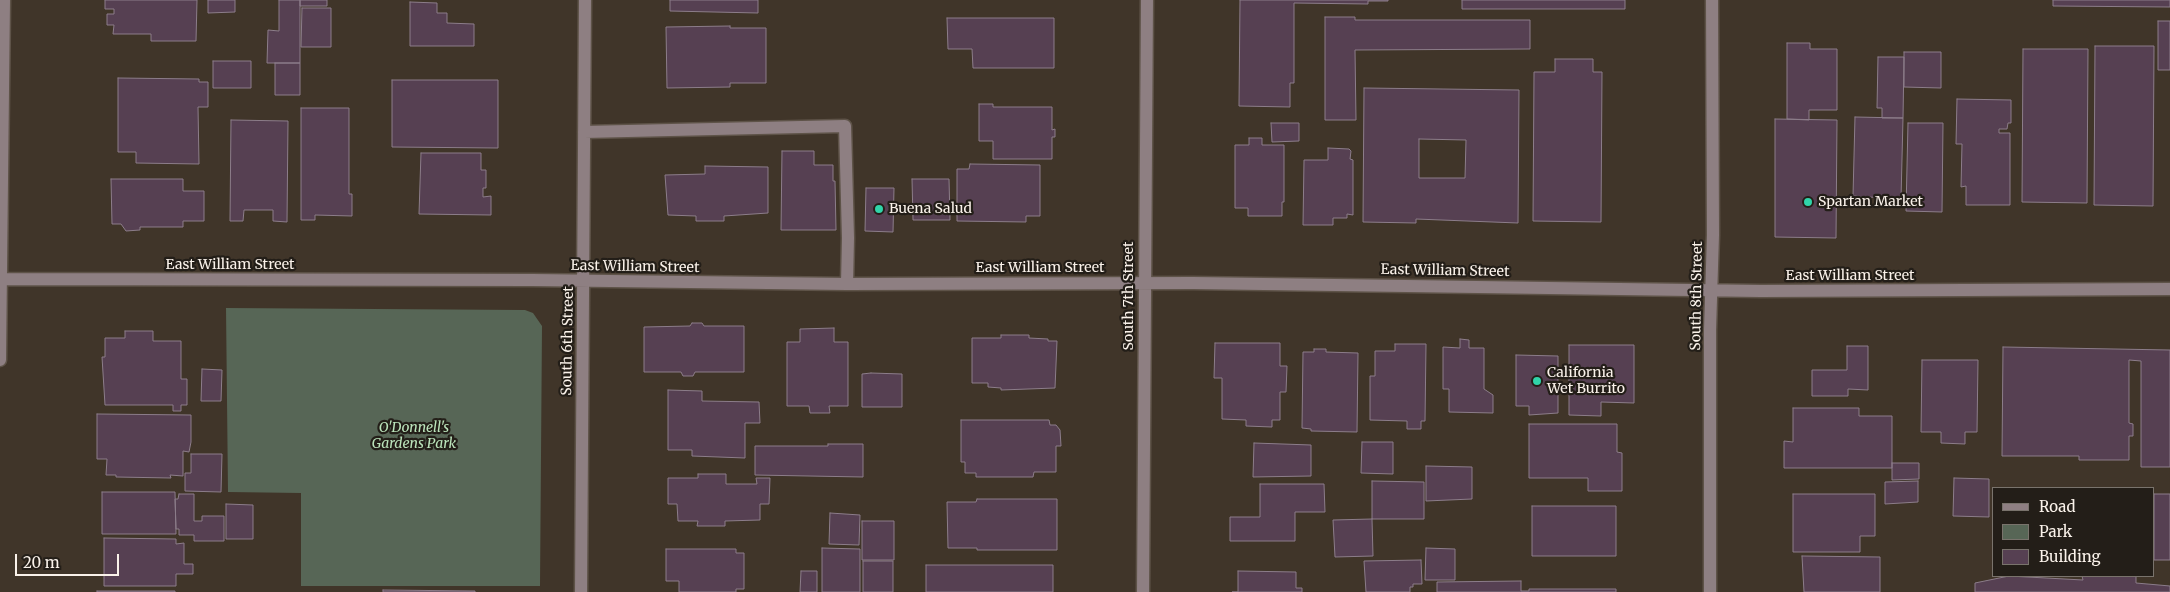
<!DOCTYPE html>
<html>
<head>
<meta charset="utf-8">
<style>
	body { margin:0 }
	#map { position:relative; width:2170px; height:592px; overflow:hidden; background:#403529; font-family:Merriweather,serif }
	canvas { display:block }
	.legend { position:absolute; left:1992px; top:487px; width:162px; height:90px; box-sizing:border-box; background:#231e18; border:1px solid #79736c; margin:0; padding:6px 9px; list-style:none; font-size:15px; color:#faf2ea }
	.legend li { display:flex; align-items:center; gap:10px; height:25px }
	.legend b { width:25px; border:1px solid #79736c }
	.scale { position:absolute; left:15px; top:554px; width:104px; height:22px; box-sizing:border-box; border:2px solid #faf2ea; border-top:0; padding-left:6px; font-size:15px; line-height:18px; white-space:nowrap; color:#faf2ea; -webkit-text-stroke:4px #231e18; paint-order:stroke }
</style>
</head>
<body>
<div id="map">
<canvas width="2170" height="592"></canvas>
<ul class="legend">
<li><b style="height:6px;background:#8e7f82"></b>Road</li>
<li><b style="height:14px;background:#576656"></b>Park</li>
<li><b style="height:14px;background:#564052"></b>Building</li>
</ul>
<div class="scale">20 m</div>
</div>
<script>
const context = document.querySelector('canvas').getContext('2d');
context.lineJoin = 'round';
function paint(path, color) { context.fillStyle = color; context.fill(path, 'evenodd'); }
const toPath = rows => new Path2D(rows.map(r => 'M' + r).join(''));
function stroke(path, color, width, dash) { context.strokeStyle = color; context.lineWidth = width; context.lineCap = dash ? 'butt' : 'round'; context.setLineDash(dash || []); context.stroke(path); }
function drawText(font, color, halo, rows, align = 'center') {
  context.font = font + ' Merriweather,serif'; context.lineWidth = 4.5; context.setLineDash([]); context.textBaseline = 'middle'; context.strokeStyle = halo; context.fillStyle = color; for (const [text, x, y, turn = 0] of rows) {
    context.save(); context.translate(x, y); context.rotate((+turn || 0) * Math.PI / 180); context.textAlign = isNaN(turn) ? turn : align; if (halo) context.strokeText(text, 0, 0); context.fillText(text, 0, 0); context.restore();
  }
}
const green = toPath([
	[226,308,525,310,533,313,542,326,540,586,301,586,301,493,228,492]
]);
const building = toPath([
	[105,0,197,0,196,41,151,41,151,34,113,34,114,25,107,25,107,14,114,14,114,9,105,9,105,0],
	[208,0,235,0,235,12,208,13,208,0],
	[279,0,300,0,300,63,267,63,268,30,279,31,279,0],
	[300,0,327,0,327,6,300,6,300,0],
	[670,0,758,0,758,13,670,11,670,0],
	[1240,0,1388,0,1388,1,1368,1,1368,4,1294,3,1294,83,1290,83,1290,107,1239,106,1240,0],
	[1462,0,1625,0,1625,9,1462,9,1462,0],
	[2053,0,2170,0,2170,7,2053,6,2053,0],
	[410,2,437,3,437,13,447,13,447,23,474,24,474,46,410,46,410,2],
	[302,8,331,8,331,47,301,47,302,8],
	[1325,17,1355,17,1355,20,1530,20,1530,49,1355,50,1356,120,1325,120,1325,17],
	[947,18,1054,18,1054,68,973,68,972,49,948,49,947,18],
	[2158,21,2170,21,2170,70,2158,70,2158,21],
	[730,26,730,28,766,28,766,83,730,83,730,87,667,88,666,27,730,26],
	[1787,43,1810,43,1810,49,1837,49,1837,110,1809,110,1809,120,1787,119,1787,43],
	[2095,46,2154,46,2153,206,2094,205,2095,46],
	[2023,49,2088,49,2087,203,2022,202,2023,49],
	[1904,52,1941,52,1941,88,1904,87,1904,52],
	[1878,57,1904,57,1903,118,1882,118,1882,108,1877,108,1878,57],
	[1555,59,1593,59,1593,72,1602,72,1601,222,1533,221,1534,72,1555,72,1555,59],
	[213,61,251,61,251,88,213,88,213,61],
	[275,63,300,63,300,95,275,95,275,63],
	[118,78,199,79,199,82,208,82,208,107,198,107,199,164,136,163,136,152,118,152,118,78],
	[392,80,498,80,498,148,392,147,392,80],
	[1364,88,1519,90,1518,223,1416,219,1416,223,1363,222,1364,88],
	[1419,139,1466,140,1465,178,1419,178,1419,139],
	[1957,99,2011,100,2011,123,2008,123,2007,129,1999,129,1999,133,2010,133,2010,205,1966,205,1966,186,1961,187,1962,144,1956,144,1957,99],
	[979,104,993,104,993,107,1052,107,1052,130,1055,129,1055,137,1052,137,1052,159,993,159,993,141,979,141,979,104],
	[301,108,349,108,349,194,352,194,352,216,315,215,315,220,301,220,301,108],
	[1855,117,1903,118,1901,199,1853,196,1855,117],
	[1775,119,1837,120,1836,238,1775,237,1775,119],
	[231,120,288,121,287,222,273,221,273,210,244,210,243,221,230,221,231,120],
	[1271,123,1299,123,1299,141,1272,142,1271,123],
	[1908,123,1943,123,1942,212,1906,211,1908,123],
	[1249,138,1262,138,1262,145,1284,145,1284,202,1282,202,1282,216,1248,216,1248,208,1235,208,1235,145,1249,145,1249,138],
	[1328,148,1349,149,1351,151,1350,159,1353,160,1353,215,1347,214,1347,218,1333,218,1333,225,1303,225,1304,160,1328,160,1328,148],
	[782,151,814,151,814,165,833,165,833,181,835,181,836,230,781,230,782,151],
	[421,153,481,153,481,170,486,170,486,188,483,188,483,197,491,196,491,215,419,214,421,153],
	[970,164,1040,165,1040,216,1026,216,1026,222,957,221,957,169,969,169,970,164],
	[705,166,768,167,768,213,724,216,724,221,696,221,696,216,668,215,665,175,705,174,705,166],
	[111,179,183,179,183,191,204,191,204,221,183,221,183,227,140,227,140,230,126,231,121,224,112,224,111,179],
	[912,179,949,179,950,220,913,220,912,179],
	[866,188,894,188,893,232,865,231,866,188],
	[692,323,702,323,704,326,744,326,744,372,695,372,693,376,683,376,681,372,644,372,644,327,690,326,692,323],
	[834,328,834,342,848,342,848,406,829,406,830,413,810,413,809,406,787,406,787,342,800,342,800,329,834,328],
	[125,331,153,331,153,341,181,341,181,379,187,379,187,405,181,405,181,411,173,411,173,405,105,405,102,357,105,357,105,338,125,338,125,331],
	[1001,335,1029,335,1029,338,1048,339,1048,341,1057,341,1055,388,1001,390,1001,388,988,387,988,383,972,383,972,338,1001,338,1001,335],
	[1460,339,1469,340,1469,348,1484,348,1484,389,1493,395,1493,413,1449,412,1449,389,1443,389,1443,347,1460,348,1460,339],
	[1215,343,1280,343,1280,366,1287,366,1286,392,1280,392,1280,420,1272,420,1272,427,1246,426,1246,420,1222,419,1222,378,1214,378,1215,343],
	[1395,344,1426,344,1425,421,1421,421,1421,429,1407,429,1407,421,1370,420,1370,376,1375,376,1375,351,1395,351,1395,344],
	[1569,345,1634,345,1634,403,1601,402,1601,416,1569,415,1569,345],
	[1847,346,1868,346,1868,390,1848,389,1848,396,1812,396,1812,370,1847,370,1847,346],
	[2003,347,2170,350,2170,467,2141,467,2141,361,2129,360,2129,423,2133,424,2133,436,2129,436,2129,460,2079,460,2079,456,2002,456,2003,347],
	[1314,349,1326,349,1326,352,1358,353,1357,432,1311,431,1311,429,1302,428,1303,352,1314,352,1314,349],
	[1516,355,1558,356,1558,413,1529,415,1529,406,1516,406,1516,355],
	[1922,360,1978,360,1977,432,1965,432,1965,444,1941,443,1941,432,1921,432,1922,360],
	[202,369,222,370,221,401,201,401,202,369],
	[871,373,902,374,902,407,862,407,862,374,871,373],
	[668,390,702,391,702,401,759,402,760,423,745,423,745,458,692,456,692,450,668,450,668,390],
	[1793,408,1859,408,1859,416,1892,416,1892,468,1784,468,1784,441,1793,442,1793,408],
	[97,414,191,415,191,442,189,452,183,451,183,476,170,475,171,478,116,477,116,475,106,475,107,459,97,459,97,414],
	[961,420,1049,420,1050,425,1056,425,1060,430,1061,446,1056,446,1056,472,1034,472,1033,477,976,477,976,473,965,473,965,462,961,462,961,420],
	[1529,424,1617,424,1617,452,1622,453,1622,491,1588,491,1588,478,1529,478,1529,424],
	[1362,442,1393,442,1393,474,1361,473,1362,442],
	[1254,443,1311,445,1311,476,1253,477,1254,443],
	[828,444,863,444,863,477,755,475,755,446,828,446,828,444],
	[191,454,222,454,221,492,185,491,185,473,191,473,191,454],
	[1892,463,1919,463,1919,479,1892,480,1892,463],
	[1426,466,1472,467,1472,499,1426,501,1426,466],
	[698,474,726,474,726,484,757,484,756,478,770,478,769,504,760,504,760,520,725,521,725,526,697,526,698,521,678,521,677,504,668,504,668,478,698,478,698,474],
	[1954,478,1989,479,1989,517,1953,516,1954,478],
	[1372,481,1424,482,1424,519,1372,519,1372,481],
	[1918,481,1918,502,1885,504,1885,482,1918,481],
	[1260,484,1324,484,1325,512,1295,512,1295,541,1230,541,1230,517,1260,517,1260,484],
	[102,492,175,492,176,534,102,534,102,492],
	[179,494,194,494,194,521,202,521,202,516,224,516,224,541,194,541,194,535,179,535,179,529,176,529,175,499,178,499,179,494],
	[1793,494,1875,494,1875,536,1860,536,1860,552,1793,552,1793,494],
	[2154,494,2170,494,2170,560,2154,560,2154,494],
	[977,499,1057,499,1057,550,977,550,977,548,948,548,947,502,976,502,977,499],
	[226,504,253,505,253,539,226,539,226,504],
	[1532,506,1616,506,1616,556,1532,556,1532,506],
	[830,513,860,515,859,545,829,544,830,513],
	[1372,519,1373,556,1335,557,1333,520,1372,519],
	[862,521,894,521,894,560,862,560,862,521],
	[104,538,176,539,176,544,184,543,184,564,193,564,193,574,176,574,176,586,104,586,104,538],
	[822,548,860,549,860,592,822,592,822,548],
	[1426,548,1455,549,1455,580,1425,580,1426,548],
	[666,549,736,549,736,553,744,553,744,589,736,589,736,592,679,592,679,581,666,581,666,549],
	[1802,556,1880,557,1880,592,1804,592,1802,556],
	[1421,560,1422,584,1413,584,1413,587,1410,587,1410,592,1366,592,1364,561,1421,560],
	[863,561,893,561,893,592,863,592,863,561],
	[926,565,1053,565,1053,592,926,592,926,565],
	[801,571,817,571,817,592,800,592,801,571],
	[1238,571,1296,572,1296,588,1302,588,1302,592,1232,592,1238,592,1238,571],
	[2009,576,2083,580,2082,576,2136,576,2136,583,2170,586,2170,592,1975,592,1975,583,2009,576],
	[1521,581,1521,591,1529,591,1529,589,1616,589,1616,592,1437,592,1437,582,1521,581],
	[383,590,475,591,475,592,383,592,383,590],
	[97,591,175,591,175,592,97,592,97,591]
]);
const minor = toPath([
	[584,132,845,126,848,238,847,284],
	[0,279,532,280,847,284,1193,283,1761,291,2170,289],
	[0,360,4,0],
	[581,592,585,0],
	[1143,592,1147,0],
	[1710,592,1710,330,1713,235,1712,0]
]);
const markers = [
	[1808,202,5,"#30d4a9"],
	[879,209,5,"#30d4a9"],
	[1537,381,5,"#30d4a9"]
];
const poiNames = [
	["Spartan Market",1818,202],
	["Buena Salud",889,209],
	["California",1547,373],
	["Wet Burrito",1547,389]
];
const streetNames = [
	["East William Street",230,265],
	["East William Street",635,267,1],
	["East William Street",1040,268],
	["East William Street",1445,271,1],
	["East William Street",1850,276],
	["South 7th Street",1129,296,-90],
	["South 8th Street",1697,296,-89],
	["South 6th Street",568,341,-89]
];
const parkNames = [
	["O'Donnell's",414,428],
	["Gardens Park",414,444]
];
paint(green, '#576656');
paint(building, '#564052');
stroke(building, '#8c7d8a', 1);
stroke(minor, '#5e5348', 15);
stroke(minor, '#8e7f82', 12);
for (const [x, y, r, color] of markers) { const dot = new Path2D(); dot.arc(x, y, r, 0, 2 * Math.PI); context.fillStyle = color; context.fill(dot); stroke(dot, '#231e18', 2); }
drawText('14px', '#faf2ea', '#231e18', poiNames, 'left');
drawText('14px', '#faf2ea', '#231e18', streetNames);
drawText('italic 14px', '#bbe4bb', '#231e18', parkNames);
</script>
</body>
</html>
